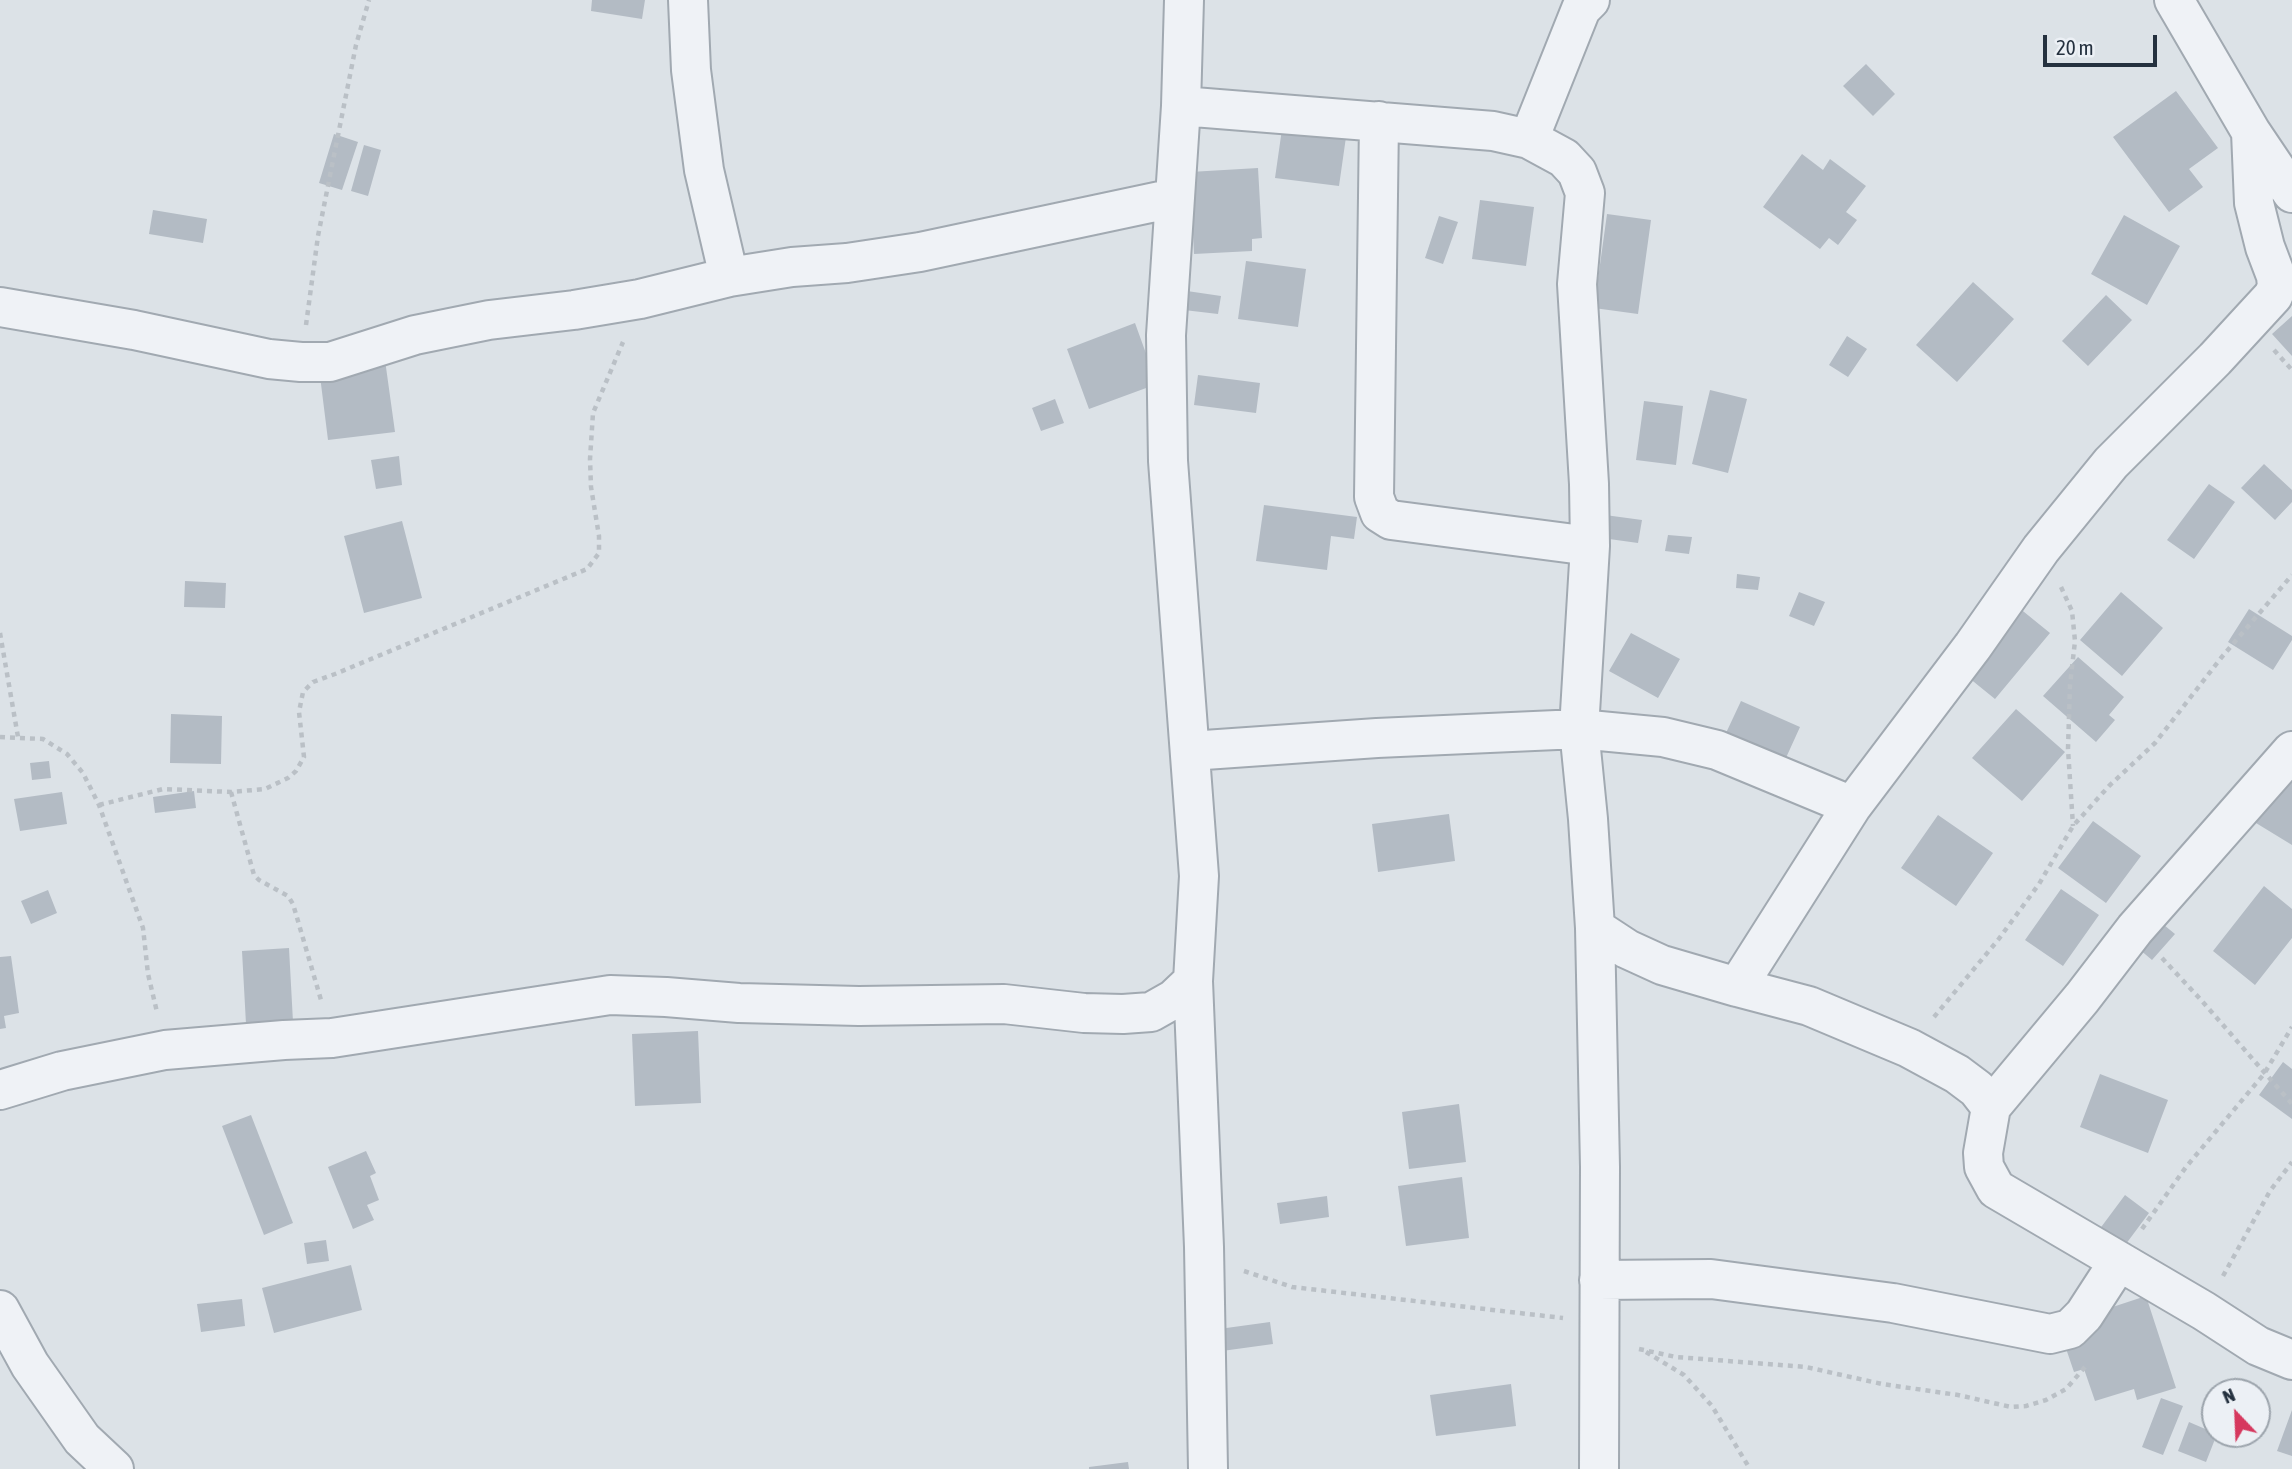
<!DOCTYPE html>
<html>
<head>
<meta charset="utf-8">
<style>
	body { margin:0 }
	#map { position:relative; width:2292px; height:1469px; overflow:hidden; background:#dce2e7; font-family:"Asap Condensed",sans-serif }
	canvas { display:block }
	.north { position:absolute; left:2201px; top:1378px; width:70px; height:70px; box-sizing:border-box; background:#ecf0f5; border:2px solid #9ca4ac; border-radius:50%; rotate:337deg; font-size:19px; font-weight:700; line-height:28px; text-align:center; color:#25313f }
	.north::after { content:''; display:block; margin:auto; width:24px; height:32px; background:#d6385e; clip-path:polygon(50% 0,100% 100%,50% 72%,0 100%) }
	.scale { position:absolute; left:2043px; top:35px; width:114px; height:32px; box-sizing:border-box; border:4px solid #25313f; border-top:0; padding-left:9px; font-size:21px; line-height:24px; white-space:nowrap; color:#25313f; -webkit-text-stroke:5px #ecf0f5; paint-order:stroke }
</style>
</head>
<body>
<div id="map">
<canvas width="2292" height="1469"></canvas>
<div class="north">N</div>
<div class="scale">20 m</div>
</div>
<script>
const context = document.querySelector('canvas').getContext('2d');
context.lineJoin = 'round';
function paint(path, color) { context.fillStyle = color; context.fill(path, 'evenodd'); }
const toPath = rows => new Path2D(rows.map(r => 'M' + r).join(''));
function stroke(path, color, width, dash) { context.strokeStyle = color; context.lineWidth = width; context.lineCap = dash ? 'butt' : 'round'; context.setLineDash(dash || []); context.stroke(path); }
const building = toPath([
	[592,0,645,0,642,19,591,11],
	[1866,64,1895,94,1873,116,1843,86],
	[2176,91,2218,148,2189,169,2203,187,2169,212,2113,137],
	[1282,129,1346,137,1339,186,1275,178],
	[334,134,358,142,342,190,319,183],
	[364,145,381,150,368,196,351,191],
	[1802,154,1823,170,1830,159,1866,186,1846,212,1857,220,1838,245,1829,238,1820,249,1763,207],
	[1258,168,1262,238,1252,239,1252,251,1194,254,1190,172],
	[1480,200,1534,207,1526,266,1472,259],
	[153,210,207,219,203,243,149,234],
	[1607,214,1651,220,1638,314,1594,308],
	[2124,215,2180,246,2147,305,2091,274],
	[1439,216,1458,222,1443,264,1425,258],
	[1246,261,1306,269,1298,327,1238,319],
	[1973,282,2014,319,1957,382,1916,345],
	[1187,291,1221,296,1218,314,1184,310],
	[2106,295,2132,320,2088,366,2062,341],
	[2292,316,2292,356,2272,334],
	[1135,323,1157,384,1089,409,1067,349],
	[1847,336,1867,349,1848,377,1829,365],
	[385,360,395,432,328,440,319,368],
	[1198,375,1260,383,1256,413,1194,405],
	[1710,390,1747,399,1728,473,1692,464],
	[1055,399,1064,423,1041,431,1032,408],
	[1644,401,1683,406,1676,465,1636,460],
	[399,456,402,485,376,489,371,460],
	[2264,464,2292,490,2292,502,2275,520,2241,488],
	[2209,484,2235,502,2194,559,2167,540],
	[1264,505,1357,517,1354,539,1331,536,1327,570,1256,561],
	[1605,515,1642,520,1638,543,1602,538],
	[402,521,422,598,364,613,344,536],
	[1668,535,1692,537,1689,554,1665,551],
	[1737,574,1760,577,1758,590,1736,588],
	[185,581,226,583,225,608,184,607],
	[1799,592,1825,602,1814,626,1789,616],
	[2121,592,2163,628,2122,676,2080,640],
	[2013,603,2050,633,1995,699,1958,669],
	[2249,609,2292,636,2292,640,2273,670,2228,642],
	[1631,633,1680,659,1658,698,1609,671],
	[2078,657,2124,697,2109,715,2115,720,2096,742,2043,696],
	[1741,701,1800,727,1785,760,1726,733],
	[2016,709,2065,752,2022,801,1972,758],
	[171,714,222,716,221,764,170,763],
	[2292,757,2292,845,2238,812],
	[49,761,51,778,32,780,30,763],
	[194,791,196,808,155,813,153,797],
	[62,792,67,824,20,831,14,799],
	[1449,814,1455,861,1378,872,1372,824],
	[1938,815,1993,853,1956,906,1901,868],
	[2093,821,2141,856,2106,903,2058,868],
	[2264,886,2292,909,2292,938,2255,985,2213,951],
	[2061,889,2099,915,2063,966,2025,940],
	[48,890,57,913,31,924,21,901],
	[2148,912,2175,934,2152,960,2126,938],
	[289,948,293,1022,246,1024,242,951],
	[11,956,19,1013,4,1016,6,1028,0,1029,0,957],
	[698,1031,701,1103,635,1106,632,1034],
	[2283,1062,2292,1069,2292,1119,2259,1095],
	[2100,1074,2168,1100,2148,1153,2080,1127],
	[1459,1104,1466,1162,1409,1169,1402,1112],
	[251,1115,293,1223,264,1235,222,1126],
	[366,1151,376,1173,370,1176,379,1200,367,1205,374,1220,353,1229,328,1167],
	[1462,1177,1469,1238,1406,1246,1398,1186],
	[2125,1195,2149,1213,2117,1256,2093,1238],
	[1327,1196,1329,1217,1280,1224,1277,1203],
	[326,1240,329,1261,307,1264,304,1243],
	[351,1265,362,1310,274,1333,262,1288],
	[2146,1296,2176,1388,2137,1400,2134,1389,2095,1401,2084,1369,2074,1372,2058,1325],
	[242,1299,245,1326,201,1332,197,1304],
	[1270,1322,1273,1344,1222,1351,1219,1329],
	[1511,1384,1516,1426,1436,1436,1430,1395],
	[2161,1398,2183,1406,2163,1455,2142,1447],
	[2292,1410,2292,1456,2277,1451],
	[2189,1422,2217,1434,2206,1462,2178,1451],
	[1128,1462,1129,1469,1089,1469,1089,1467]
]);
const path = toPath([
	[306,325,318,236,356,45,369,0],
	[2274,350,2292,370],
	[2061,587,2072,611,2075,641,2070,685,2068,749,2073,826],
	[0,633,18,737],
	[0,737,43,739,67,754,83,773,99,805,143,928,148,974,157,1012],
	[231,792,254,875,259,880,288,896,293,904,321,1000],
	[99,805,163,789,231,792,265,789,288,778,296,771,304,757,299,712,303,692,313,682,335,674,587,569,599,553,599,536,591,487,590,459,593,413,623,342],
	[2162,958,2202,1001,2292,1104],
	[1934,1017,1998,940,2039,884,2073,826,2109,786,2155,743,2221,658,2292,575],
	[2142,1229,2186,1167,2264,1074,2292,1027],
	[1244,1271,1292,1287,1563,1318],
	[2223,1276,2270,1191,2292,1162],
	[1639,1349,1676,1357,1806,1367,1882,1384,1958,1395,2011,1407,2026,1406,2046,1400,2066,1389,2085,1367,2085,1362],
	[1646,1352,1684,1375,1712,1406,1750,1469]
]);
const minor = toPath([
	[688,0,691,70,704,170,729,277],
	[1184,0,1181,106,1166,335,1168,461,1199,876,1193,981,1204,1247,1208,1469],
	[2174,0,2251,132,2292,193],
	[1181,106,1493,131,1529,139,1564,158,1577,172,1585,193,1577,284,1589,484,1590,546,1579,729,1588,819,1595,928,1600,1167,1599,1469],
	[1379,121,1374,497,1380,513,1391,520,1590,546],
	[1529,139,1581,9,1590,0],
	[0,307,134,330,269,359,301,362,330,362,415,335,489,320,574,310,640,299,729,277,792,267,847,263,920,252,1174,198],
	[1190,751,1377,738,1579,729,1663,737,1717,750,1852,806],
	[1595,928,1627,949,1662,965,1737,987,1809,1006,1909,1048,1957,1074,1977,1089,1991,1107,1983,1153,1984,1167,1996,1189,2204,1311,2258,1346,2292,1360],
	[1737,987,1852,806,1973,646,2041,549,2111,463,2215,359,2273,296,2277,287,2276,276,2265,247,2254,203,2251,132],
	[0,1090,62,1071,165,1050,284,1040,332,1038,610,995,666,997,739,1003,859,1006,1004,1004,1084,1013,1123,1014,1151,1012,1174,999,1193,981],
	[1991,1107,2082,998,2135,929,2292,751],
	[1599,1280,1711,1279,1893,1303,2050,1334,2070,1329,2084,1315,2119,1261],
	[0,1310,30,1365,82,1439,114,1469]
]);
paint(building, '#b3bbc4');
stroke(minor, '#a1a9b1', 42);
stroke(path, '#bac0c6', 4.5, [5, 5]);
stroke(minor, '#eff2f6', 38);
</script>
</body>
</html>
